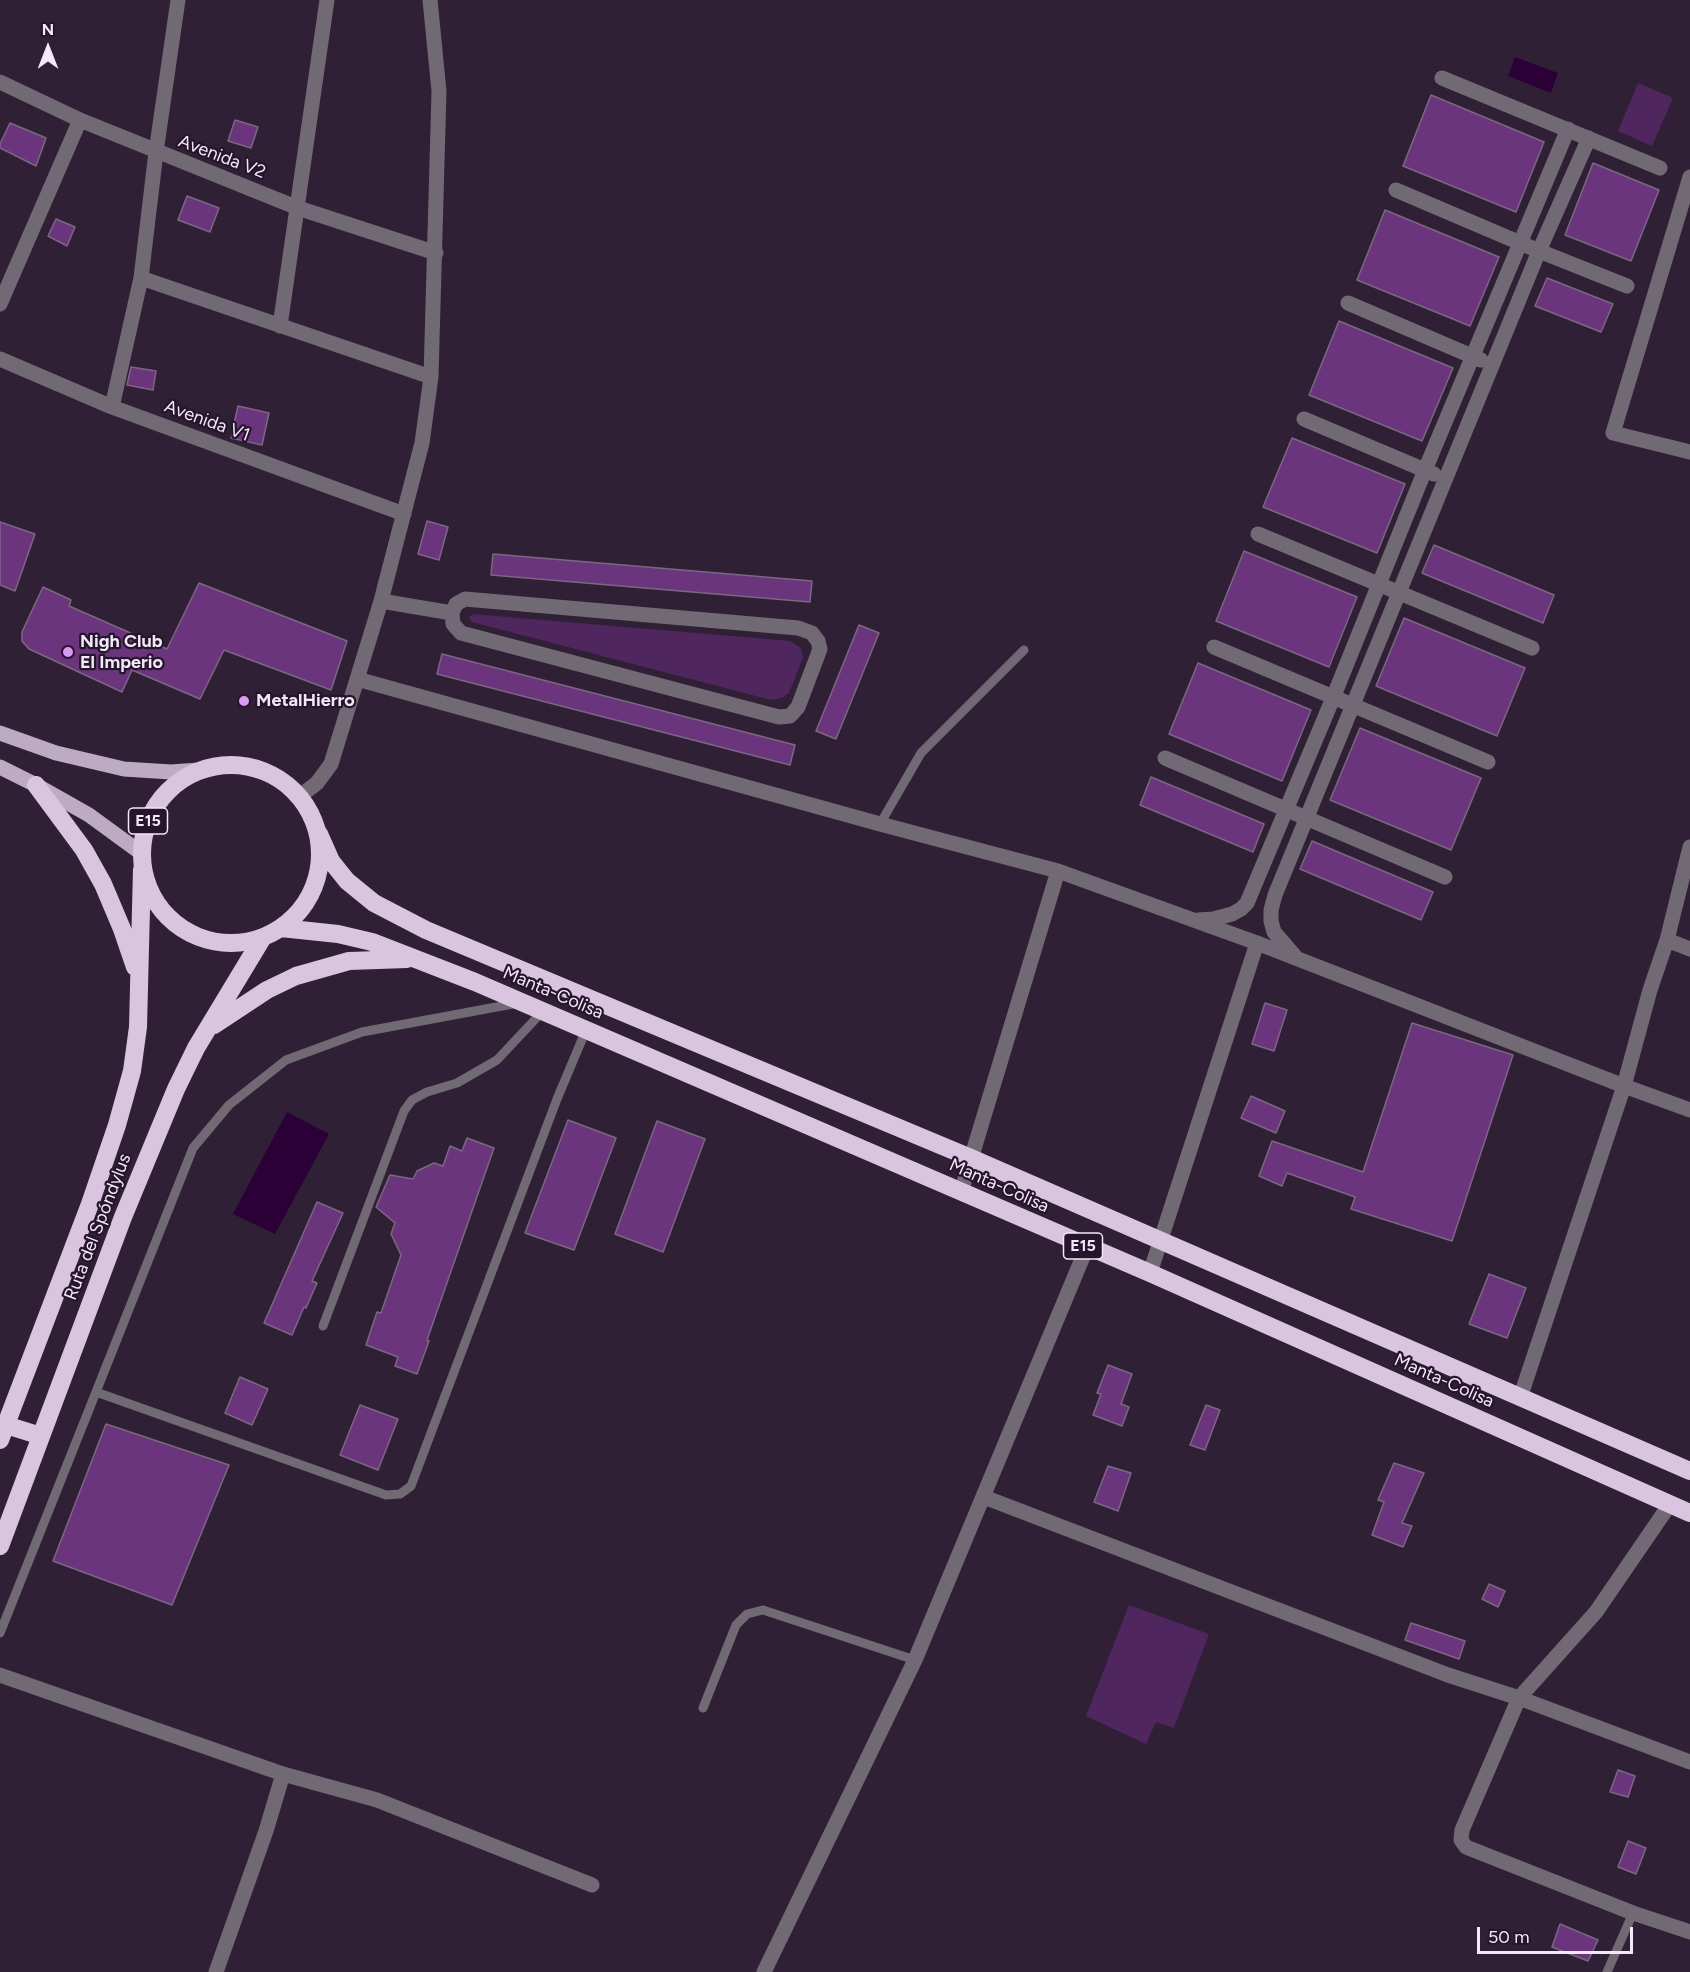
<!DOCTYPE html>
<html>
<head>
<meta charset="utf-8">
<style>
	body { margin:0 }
	#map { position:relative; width:1690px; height:1972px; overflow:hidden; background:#302036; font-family:Figtree,sans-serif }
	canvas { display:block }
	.north { position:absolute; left:18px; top:18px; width:60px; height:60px; -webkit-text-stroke:4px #26162c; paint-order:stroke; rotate:0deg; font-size:16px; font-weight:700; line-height:24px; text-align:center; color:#f3e8f7 }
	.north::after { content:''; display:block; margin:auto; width:21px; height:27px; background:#f3e8f7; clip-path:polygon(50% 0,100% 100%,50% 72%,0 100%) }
	.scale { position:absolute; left:1477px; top:1927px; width:156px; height:27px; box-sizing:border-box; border:3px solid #f3e8f7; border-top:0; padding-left:8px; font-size:18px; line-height:21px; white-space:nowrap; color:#f3e8f7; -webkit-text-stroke:4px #26162c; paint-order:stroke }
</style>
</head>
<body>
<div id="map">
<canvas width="1690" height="1972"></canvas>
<div class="north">N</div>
<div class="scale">50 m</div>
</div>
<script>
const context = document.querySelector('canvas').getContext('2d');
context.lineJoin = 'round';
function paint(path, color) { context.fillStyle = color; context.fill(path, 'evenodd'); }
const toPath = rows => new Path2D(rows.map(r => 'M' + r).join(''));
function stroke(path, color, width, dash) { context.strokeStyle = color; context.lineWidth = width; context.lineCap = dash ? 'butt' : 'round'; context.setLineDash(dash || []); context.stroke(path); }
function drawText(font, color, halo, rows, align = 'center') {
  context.font = font + ' Figtree,sans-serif'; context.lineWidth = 4.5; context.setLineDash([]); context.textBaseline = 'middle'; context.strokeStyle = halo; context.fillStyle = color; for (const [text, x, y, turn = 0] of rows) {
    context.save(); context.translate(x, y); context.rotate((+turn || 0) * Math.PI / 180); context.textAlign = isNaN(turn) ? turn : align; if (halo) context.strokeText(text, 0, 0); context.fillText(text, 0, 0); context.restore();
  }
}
const green = toPath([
	[1638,83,1673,98,1652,146,1618,131],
	[473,614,790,641,801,648,803,657,789,693,782,698,771,700,472,622,469,617],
	[1129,1605,1209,1634,1174,1728,1156,1722,1146,1744,1086,1716]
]);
const water = toPath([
	[1515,57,1558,73,1551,93,1508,76],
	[287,1112,329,1134,275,1234,233,1214]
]);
const building = toPath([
	[1431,95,1544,142,1516,212,1403,166,1431,95],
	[235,120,258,127,251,148,228,141,235,120],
	[10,123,46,138,36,166,0,148,0,144,10,123],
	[1593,163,1659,190,1631,261,1565,235,1593,163],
	[187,196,219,208,210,232,178,220,187,196],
	[1385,210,1499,257,1470,326,1357,280,1385,210],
	[56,219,75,227,67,246,48,236,56,219],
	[1547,278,1613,304,1601,332,1535,306,1547,278],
	[1339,321,1453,368,1422,441,1309,395,1339,321],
	[131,367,156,371,153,390,127,385,131,367],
	[238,406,269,413,262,445,231,438,238,406],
	[1292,438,1405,484,1377,553,1263,507,1292,438],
	[427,521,448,527,439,560,418,554,427,521],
	[0,522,35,534,15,591,0,585,0,522],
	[1434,545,1554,595,1543,623,1422,573,1434,545],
	[1244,551,1357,597,1329,667,1216,621,1244,551],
	[493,554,812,581,810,602,491,575,493,554],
	[199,583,347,641,331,690,224,650,200,699,132,670,122,692,29,649,22,641,22,632,43,587,71,600,69,606,167,649,199,583],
	[1404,618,1525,668,1497,736,1376,686,1404,618],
	[859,625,879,633,836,739,816,731,859,625],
	[442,654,795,745,790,765,437,674,442,654],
	[1198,663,1311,710,1282,781,1169,734,1198,663],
	[1360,728,1481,778,1451,850,1330,800,1360,728],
	[1151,777,1264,824,1253,852,1140,805,1151,777],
	[1312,841,1433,892,1421,920,1300,869,1312,841],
	[1265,1003,1287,1010,1274,1051,1252,1044,1265,1003],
	[1412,1023,1513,1055,1452,1241,1351,1209,1355,1197,1287,1173,1282,1186,1259,1176,1272,1141,1363,1172,1412,1023],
	[1251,1096,1285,1111,1276,1133,1241,1118,1251,1096],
	[568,1120,616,1138,574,1250,525,1233,568,1120],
	[657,1121,705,1139,663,1252,615,1234,657,1121],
	[467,1138,494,1148,427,1340,429,1341,417,1374,395,1366,398,1357,366,1345,377,1312,381,1313,401,1255,391,1234,395,1223,376,1207,390,1175,413,1179,417,1171,434,1163,443,1166,450,1146,462,1151,467,1138],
	[317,1202,343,1213,312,1281,317,1283,306,1308,304,1307,292,1335,264,1323,317,1202],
	[1489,1274,1526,1288,1507,1338,1469,1324,1489,1274],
	[1108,1365,1132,1374,1121,1404,1129,1407,1122,1426,1093,1415,1101,1394,1097,1393,1108,1365],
	[240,1377,268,1389,252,1425,225,1413,240,1377],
	[360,1405,398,1419,378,1470,340,1455,360,1405],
	[1206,1405,1220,1410,1205,1450,1190,1445,1206,1405],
	[106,1424,229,1465,172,1605,53,1561,106,1424],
	[1394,1463,1424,1473,1402,1523,1412,1526,1403,1547,1372,1535,1384,1502,1378,1500,1394,1463],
	[1108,1466,1131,1473,1118,1511,1094,1502,1108,1466],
	[1489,1584,1505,1591,1498,1607,1482,1599,1489,1584],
	[1411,1623,1465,1641,1459,1659,1405,1640,1411,1623],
	[1618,1770,1635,1776,1628,1797,1610,1792,1618,1770],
	[1628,1841,1646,1848,1636,1874,1618,1867,1628,1841],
	[1560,1924,1598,1940,1588,1961,1552,1947,1560,1924]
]);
const lane = toPath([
	[880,824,921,753,1024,650],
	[323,1326,404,1111,412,1100,427,1092,457,1083,497,1060,543,1011],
	[96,1392,193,1148,229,1105,286,1060,362,1032,518,1003],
	[0,1633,96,1392,386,1495,400,1494,411,1486,557,1099,586,1030],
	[703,1708,736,1625,747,1614,763,1610,915,1660],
	[1607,1972,1633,1913]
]);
const street = toPath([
	[1442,78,1660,168],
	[0,82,80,120,298,208,436,253],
	[1690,177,1613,433,1690,452],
	[1396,190,1539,251,1627,286],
	[141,278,431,377],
	[1348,303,1481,360],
	[0,304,80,120],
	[280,326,327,0],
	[0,359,112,407,404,514],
	[112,407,141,278,156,152,178,0],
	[1304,419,1434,474],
	[1258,534,1532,648],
	[465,599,798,628,812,633,818,641,820,649,798,707,790,716,779,717,461,633,453,624,452,613,456,604,465,599],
	[381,601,452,613],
	[1214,647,1488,762],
	[357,679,880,824,1058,871,1257,943,1624,1086,1690,1110],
	[1165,758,1445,877],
	[300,796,317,783,331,764,381,601,422,443,431,377,439,91,430,0],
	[1198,920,1213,919,1232,914,1241,909,1247,903,1333,698,1425,470,1568,129],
	[1667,940,1690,949],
	[1294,955,1274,932,1271,921,1271,910,1275,895,1539,251,1589,138],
	[961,1192,1058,871],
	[1150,1273,1257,943],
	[1520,1398,1624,1086,1650,990,1667,940,1690,847],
	[984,1497,1448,1675,1519,1698,1690,1762],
	[1670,1504,1596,1612,1519,1698,1462,1830,1461,1840,1466,1847,1633,1913,1690,1932],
	[0,1675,283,1774,377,1800,592,1885],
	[216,1972,266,1831,283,1774],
	[764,1972,915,1660,1087,1247]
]);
const primary = toPath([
	[0,733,56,753,124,769,171,772,199,770],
	[0,767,36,785,89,815,141,853]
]);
const highway = toPath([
	'142 854a89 89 0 1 1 178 0a89 89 0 1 1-178 0Z',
	[36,785,84,850,103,884,122,929,135,967],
	[319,834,331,861,347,881,374,903,426,930,971,1158,1690,1471],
	[281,928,338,934,372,942,475,982,1150,1273,1690,1513],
	[214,1025,267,990,296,976,349,961,407,959],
	[6,1425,41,1436],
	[0,1440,90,1204,117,1125,132,1071,138,1027,142,869],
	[0,1546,123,1217,176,1089,196,1048,263,937]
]);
const markers = [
	[68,652,6,"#dc99f4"],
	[244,701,6,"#dc99f4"]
];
const shields = [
	[148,821,39],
	[1083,1246,39]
];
const shieldNames = [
	["E15",148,821],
	["E15",1083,1246]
];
const streetNames = [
	["Avenida V2",222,157,21],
	["Avenida V1",207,421,20],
	["Manta-Colisa",553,993,23],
	["Manta-Colisa",999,1186,24],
	["Ruta del Spóndylus",98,1227,-69],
	["Manta-Colisa",1444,1381,24]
];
const poiNames = [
	["Nigh Club",80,642],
	["El Imperio",80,663],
	["MetalHierro",256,701]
];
paint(green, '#4f265d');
paint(water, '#2a0036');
paint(building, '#6b357d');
stroke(building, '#7a6881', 1.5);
stroke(lane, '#716974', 9);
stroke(street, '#716974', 15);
stroke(primary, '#bcabc2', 15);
stroke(highway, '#dac5e1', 18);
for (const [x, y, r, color] of markers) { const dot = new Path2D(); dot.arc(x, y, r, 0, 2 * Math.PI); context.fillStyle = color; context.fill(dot); stroke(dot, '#26162c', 2); }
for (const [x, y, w] of shields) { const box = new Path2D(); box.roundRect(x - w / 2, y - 13, w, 26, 4.5); context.fillStyle = '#26162c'; context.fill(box); stroke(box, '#f3e8f7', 1.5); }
drawText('bold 16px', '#f3e8f7', null, shieldNames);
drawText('18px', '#f3e8f7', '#26162c', streetNames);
drawText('bold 18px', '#f3e8f7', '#26162c', poiNames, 'left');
</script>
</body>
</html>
